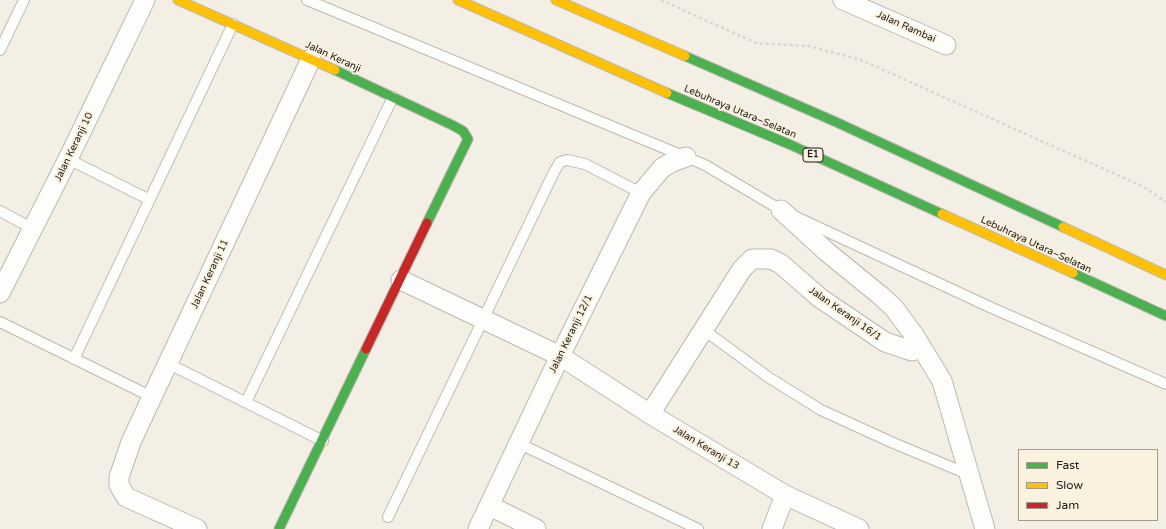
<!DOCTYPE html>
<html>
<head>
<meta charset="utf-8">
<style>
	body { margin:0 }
	#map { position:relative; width:1166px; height:529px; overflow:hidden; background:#f4efe5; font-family:"Varela Round",sans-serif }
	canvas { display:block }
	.legend { position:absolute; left:1018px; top:449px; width:140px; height:72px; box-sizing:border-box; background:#faf1df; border:1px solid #a29c8e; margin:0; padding:5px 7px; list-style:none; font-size:12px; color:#1f1c15 }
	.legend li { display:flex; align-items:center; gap:8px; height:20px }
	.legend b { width:20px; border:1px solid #a29c8e }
</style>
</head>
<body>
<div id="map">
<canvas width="1166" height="529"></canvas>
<ul class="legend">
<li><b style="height:5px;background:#4caf50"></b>Fast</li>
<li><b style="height:5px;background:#ffc107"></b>Slow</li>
<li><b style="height:5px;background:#c62828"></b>Jam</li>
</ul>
</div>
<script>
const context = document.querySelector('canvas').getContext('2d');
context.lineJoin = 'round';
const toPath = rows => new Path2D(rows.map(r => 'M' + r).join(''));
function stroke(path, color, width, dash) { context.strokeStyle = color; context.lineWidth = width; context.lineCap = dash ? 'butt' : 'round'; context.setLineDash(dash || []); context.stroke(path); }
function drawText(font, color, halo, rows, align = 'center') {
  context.font = font + ' "Varela Round",sans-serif'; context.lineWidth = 4; context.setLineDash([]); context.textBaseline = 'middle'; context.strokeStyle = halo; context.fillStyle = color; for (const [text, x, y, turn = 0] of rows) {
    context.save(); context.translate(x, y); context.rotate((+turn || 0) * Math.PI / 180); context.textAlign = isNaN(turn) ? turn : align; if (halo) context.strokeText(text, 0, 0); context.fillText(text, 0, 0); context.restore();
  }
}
const path = toPath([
	[661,0,756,43,809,46,861,60,1144,187,1166,202]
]);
const lane = toPath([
	[307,0,705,165,781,210,992,308,1166,384],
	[0,50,24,0],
	[68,159,148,199],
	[0,211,33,229],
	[0,322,152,397],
	[704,330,768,377,821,410,891,442,970,475],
	[74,359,233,24],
	[167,363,323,441],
	[246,402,393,97],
	[518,443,698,529],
	[388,517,554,172,560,162,567,160,585,164,641,193]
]);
const street = toPath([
	[843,0,946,45],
	[781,210,827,252,881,296,894,308,914,335,942,381,985,529],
	[401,280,560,356,650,414,785,495,859,529],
	[0,293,68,159,145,0],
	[650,414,742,269,752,259,771,259,781,264,820,298,885,342,912,351,922,348],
	[490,506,536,529],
	[197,529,126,497,119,485,119,477,131,442,152,397,311,59],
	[478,529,560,356,641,193,662,168,672,162,686,157],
	[772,529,785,495]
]);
const fast = toPath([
	[685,56,836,122,1063,227],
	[335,70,452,125,463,131,468,139,427,223],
	[667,93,791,145,942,214],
	[1073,273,1166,316],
	[279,529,366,349]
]);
const slow = toPath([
	[178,0,335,70],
	[458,0,667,93],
	[556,0,685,56],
	[942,214,1073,273],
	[1063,227,1166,275]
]);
const jam = toPath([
	[366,349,427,223]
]);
const shields = [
	[813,155,20]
];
const shieldNames = [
	["E1",813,155]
];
const streetNames = [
	["Jalan Rambai",906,27,24],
	["Jalan Keranji",333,57,25],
	["Lebuhraya Utara–Selatan",740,112,23],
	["Jalan Keranji 10",74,147,-64],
	["Lebuhraya Utara–Selatan",1036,245,25],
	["Jalan Keranji 11",210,274,-65],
	["Jalan Keranji 16/1",845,314,35],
	["Jalan Keranji 12/1",571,334,-64],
	["Jalan Keranji 13",706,448,31]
];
stroke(lane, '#bcb9b1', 12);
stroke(street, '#bcb9b1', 21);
stroke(fast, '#bcb9b1', 11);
stroke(slow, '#bcb9b1', 11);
stroke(jam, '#bcb9b1', 11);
stroke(path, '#d8d6d4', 2.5, [3, 3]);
stroke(lane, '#fdfdfb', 10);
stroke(street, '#fdfdfb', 19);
stroke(fast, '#4caf50', 9);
stroke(slow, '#ffc107', 9);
stroke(jam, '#c62828', 9);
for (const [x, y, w] of shields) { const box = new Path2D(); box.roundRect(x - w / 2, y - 7, w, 14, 3); context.fillStyle = '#faf1df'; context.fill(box); stroke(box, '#1f1c15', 1); }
drawText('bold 9px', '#1f1c15', null, shieldNames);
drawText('10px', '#1f1c15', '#faf1df', streetNames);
</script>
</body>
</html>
